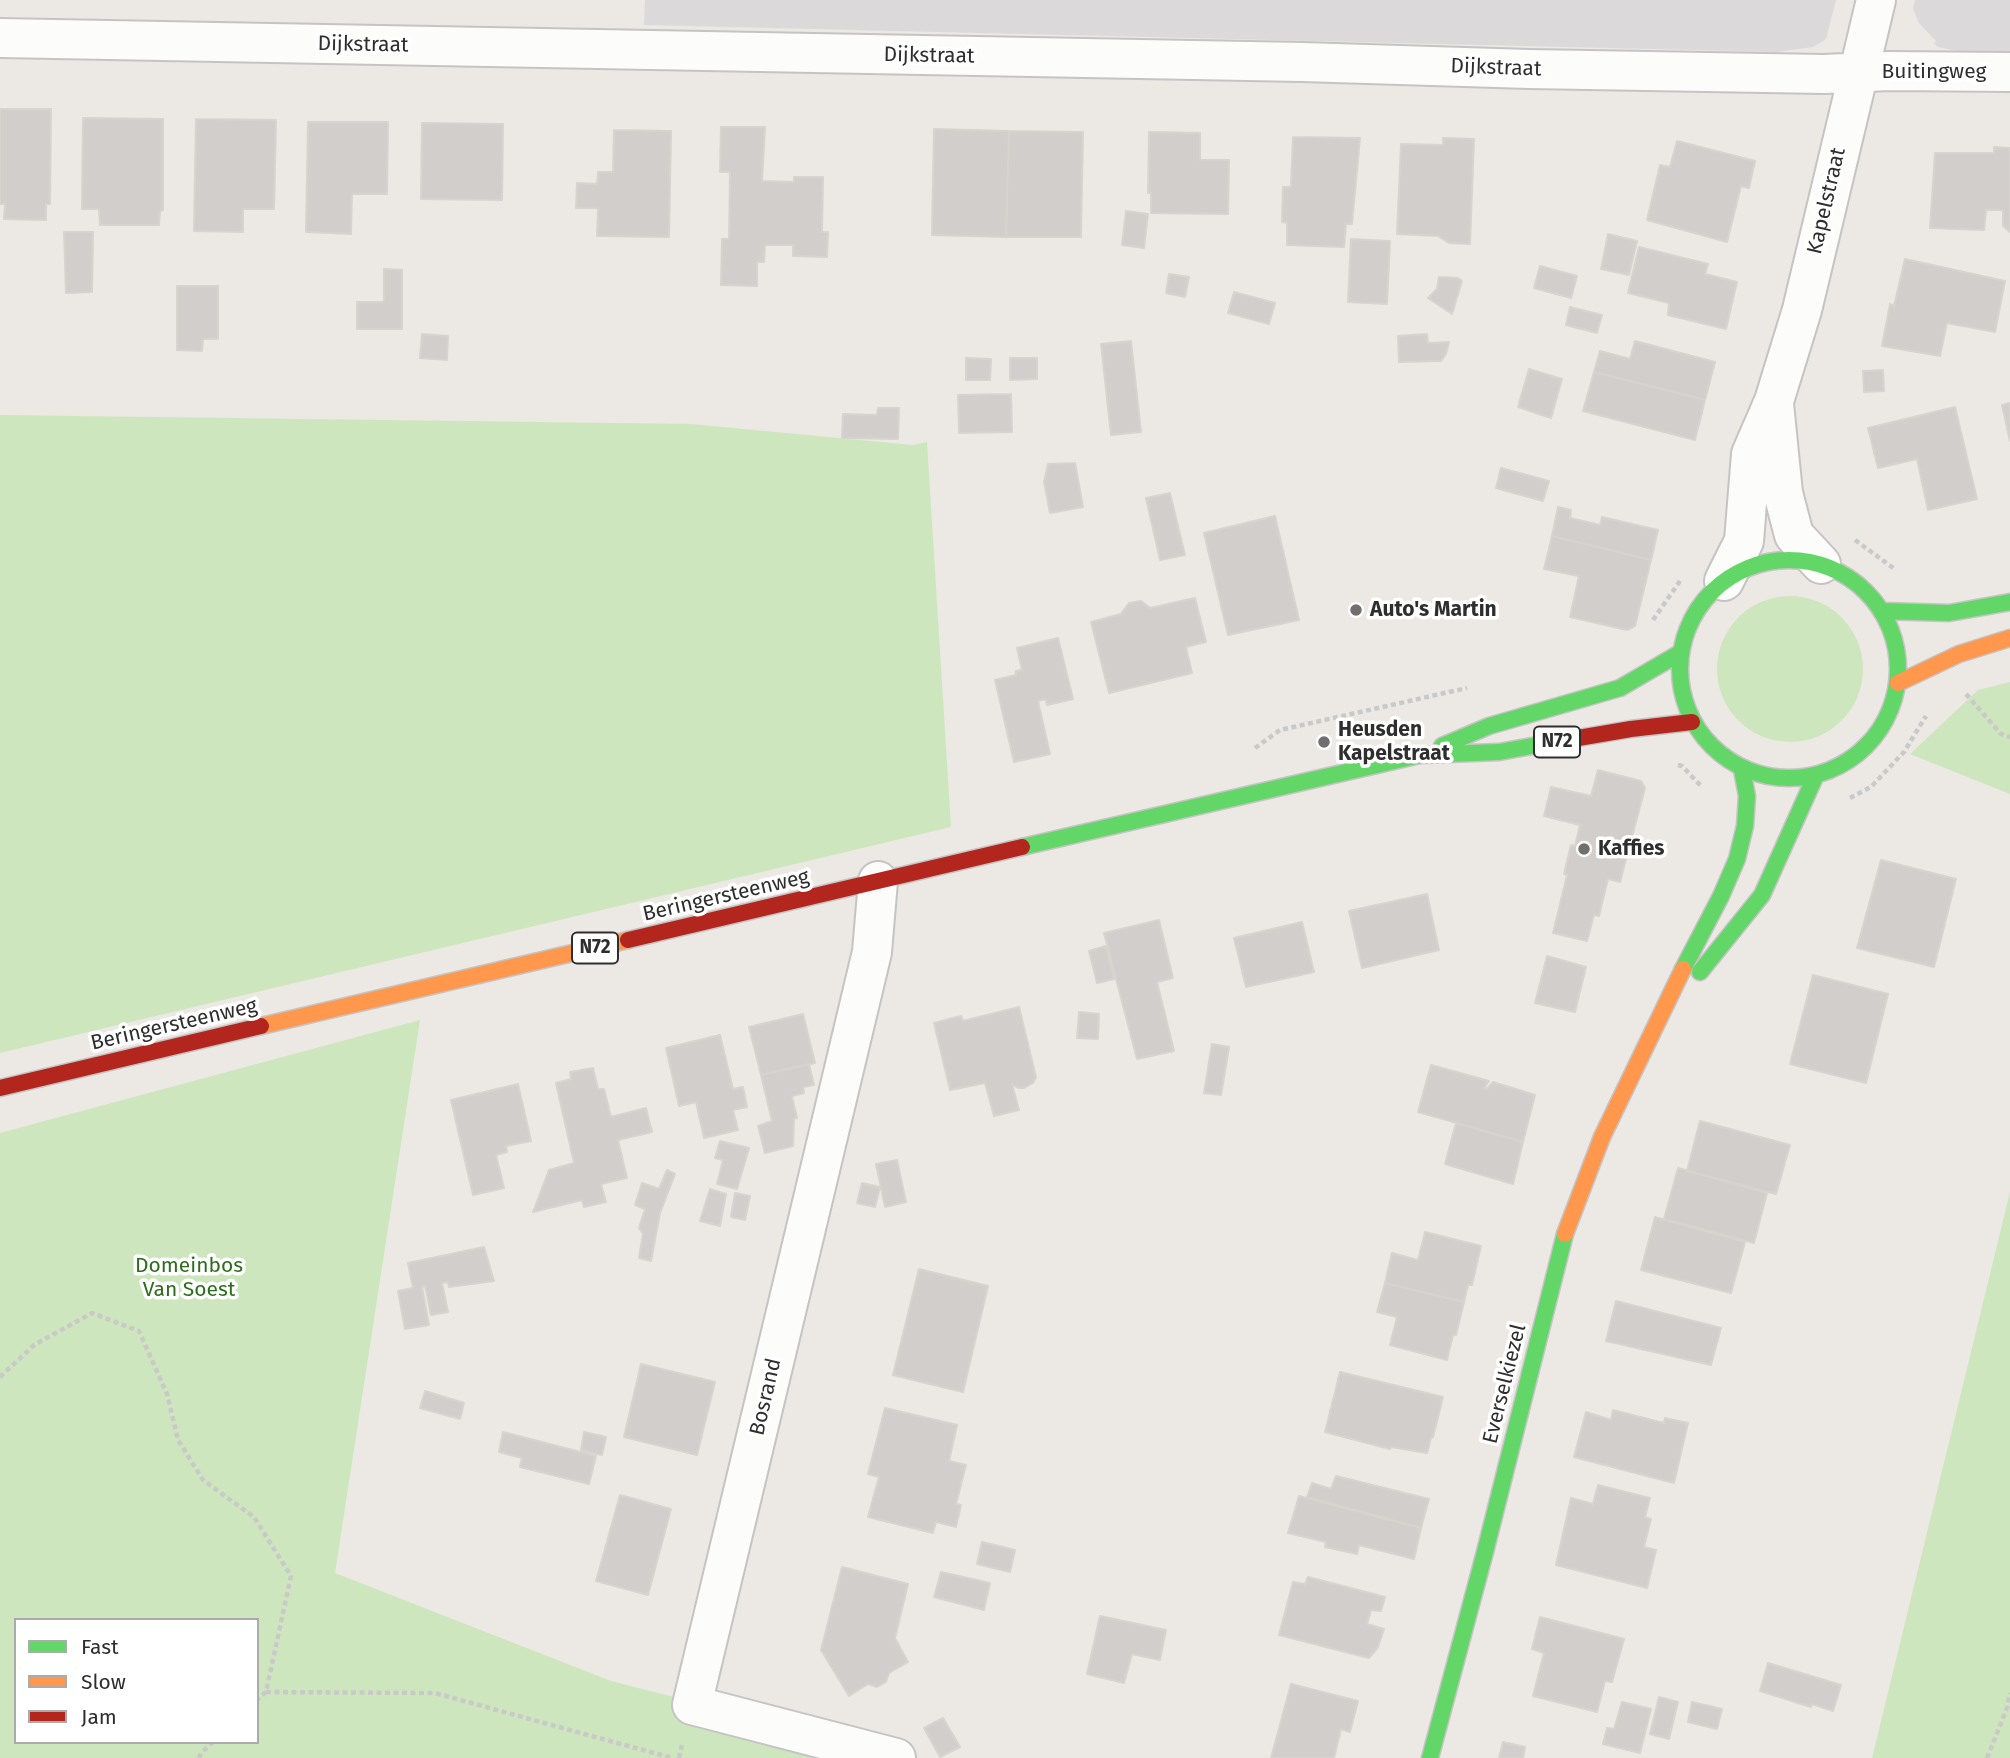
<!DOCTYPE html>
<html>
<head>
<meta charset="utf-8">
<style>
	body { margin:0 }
	#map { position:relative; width:2010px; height:1758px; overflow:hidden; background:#ece8e4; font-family:"Fira Sans",sans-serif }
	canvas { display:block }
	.legend { position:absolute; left:14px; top:1618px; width:245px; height:126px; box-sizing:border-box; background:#fff; border:2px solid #ababab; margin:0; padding:9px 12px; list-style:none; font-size:21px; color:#2e2e2e }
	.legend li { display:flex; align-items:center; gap:14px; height:35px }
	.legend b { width:35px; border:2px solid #ababab }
</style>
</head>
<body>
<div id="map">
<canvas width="2010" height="1758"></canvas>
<ul class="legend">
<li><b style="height:9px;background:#63d668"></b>Fast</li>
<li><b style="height:9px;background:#ff974d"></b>Slow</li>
<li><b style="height:9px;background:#b3261e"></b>Jam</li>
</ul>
</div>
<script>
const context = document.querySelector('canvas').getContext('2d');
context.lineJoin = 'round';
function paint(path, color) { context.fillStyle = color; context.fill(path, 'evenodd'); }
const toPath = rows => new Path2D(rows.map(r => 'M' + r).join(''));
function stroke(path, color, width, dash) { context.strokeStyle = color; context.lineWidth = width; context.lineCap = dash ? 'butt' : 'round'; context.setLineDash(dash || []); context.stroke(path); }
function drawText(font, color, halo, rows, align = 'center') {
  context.font = font + ' "Fira Sans",sans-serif'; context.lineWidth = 7; context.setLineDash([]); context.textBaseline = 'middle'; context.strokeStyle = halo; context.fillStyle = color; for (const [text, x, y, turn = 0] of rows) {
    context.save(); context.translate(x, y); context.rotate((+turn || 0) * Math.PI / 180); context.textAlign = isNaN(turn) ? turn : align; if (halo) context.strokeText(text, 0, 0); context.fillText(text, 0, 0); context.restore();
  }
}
const industrial = toPath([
	[645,0,1836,0,1826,39,1813,47,1777,52,644,25],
	[1915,0,2010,0,2010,53,1962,52,1938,47,1934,44,1936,41,1919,23,1913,9]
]);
const green = toPath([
	[0,415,691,424,913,445,927,442,951,827,0,1053],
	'1717 669a73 73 0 1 1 146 0a73 73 0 1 1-146 0Z',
	[2010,682,2010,794,1910,754,1978,690],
	[420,1020,335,1573,611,1681,913,1758,0,1758,0,1133],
	[16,1620,257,1620,257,1742,16,1742],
	[2010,1192,2010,1758,1872,1758]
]);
const building = toPath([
	[0,109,51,109,50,204,46,204,46,220,4,219,5,204,0,204,0,109],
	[83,118,163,119,163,210,160,211,159,225,100,225,99,209,82,209,83,118],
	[196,119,276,120,274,209,243,209,243,232,194,231,196,119],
	[308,122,388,122,387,194,352,194,351,234,306,232,308,122],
	[422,123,503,124,502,200,421,199,422,123],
	[721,127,765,127,762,181,794,182,794,177,823,177,822,232,828,232,827,257,793,256,793,245,765,245,764,262,757,262,757,286,721,285,722,239,729,239,730,172,720,172,721,127],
	[934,129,1009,131,1006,237,932,235,934,129],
	[614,130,671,131,669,237,597,236,598,208,576,208,577,183,597,184,598,172,613,172,614,130],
	[1009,131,1083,132,1081,237,1006,237,1009,131],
	[1149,132,1200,133,1200,160,1229,160,1228,214,1151,213,1151,193,1148,193,1149,132],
	[1293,137,1360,138,1352,224,1346,224,1344,247,1287,245,1287,223,1282,222,1283,187,1291,187,1293,137],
	[1443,138,1474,139,1470,244,1449,243,1438,236,1397,234,1401,144,1443,145,1443,138],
	[1677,141,1755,161,1749,188,1741,186,1727,242,1647,220,1660,165,1670,167,1677,141],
	[1994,147,2010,148,2010,232,2003,226,2003,210,1986,210,1984,230,1930,228,1935,153,1994,153,1994,147],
	[1126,211,1148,214,1144,248,1122,245,1126,211],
	[64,232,93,232,92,292,66,293,64,232],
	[1608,234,1637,241,1629,275,1601,269,1608,234],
	[1351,239,1390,241,1387,304,1348,302,1351,239],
	[1639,247,1708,264,1705,274,1737,282,1726,329,1668,315,1669,303,1628,293,1639,247],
	[1905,259,2005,281,1995,332,1947,323,1940,356,1882,346,1890,304,1894,306,1905,259],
	[1540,266,1577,276,1571,298,1534,288,1540,266],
	[384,269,402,270,402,329,357,329,357,302,384,302,384,269],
	[1169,274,1189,277,1185,297,1166,293,1169,274],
	[1439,277,1458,278,1462,281,1452,314,1428,298,1437,289,1439,277],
	[177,286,218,286,218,339,203,339,202,351,177,350,177,286],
	[1234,292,1275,303,1269,324,1228,313,1234,292],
	[1570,307,1602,315,1597,333,1566,325,1570,307],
	[422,334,448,336,447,360,420,358,422,334],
	[1427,334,1428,343,1449,342,1446,354,1441,361,1399,362,1398,336,1427,334],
	[1131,341,1141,432,1111,435,1101,344,1131,341],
	[1635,341,1715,362,1705,400,1594,372,1600,351,1630,359,1635,341],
	[966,358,991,359,990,380,966,380,966,358],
	[1010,358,1037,358,1037,379,1010,380,1010,358],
	[1529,369,1562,379,1551,418,1518,407,1529,369],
	[1883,370,1884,391,1864,392,1863,371,1883,370],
	[1594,372,1705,400,1695,440,1583,411,1594,372],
	[1011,394,1012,432,959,433,958,395,1011,394],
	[2010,403,2010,441,2002,405,2010,403],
	[1955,407,1977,499,1928,510,1917,459,1878,468,1868,428,1955,407],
	[878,408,899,408,898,439,842,438,843,414,877,415,878,408],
	[1075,463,1083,507,1050,513,1044,482,1048,464,1075,463],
	[1501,468,1549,481,1543,501,1496,488,1501,468],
	[1170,493,1185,555,1160,560,1146,498,1170,493],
	[1558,507,1571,510,1570,518,1600,525,1602,517,1658,530,1651,560,1552,536,1558,507],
	[1275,516,1299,620,1228,635,1204,533,1275,516],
	[1552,536,1651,560,1635,626,1627,630,1570,617,1579,576,1544,569,1552,536],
	[1195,598,1206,642,1186,647,1192,673,1109,693,1091,622,1121,614,1129,603,1141,601,1150,608,1195,598],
	[1058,638,1073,699,1047,705,1046,699,1038,701,1050,754,1014,762,995,680,1016,675,1016,671,1022,670,1017,648,1058,638],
	[1598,770,1641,781,1645,788,1620,882,1608,879,1599,916,1594,915,1587,941,1553,933,1567,875,1564,874,1571,845,1575,846,1580,825,1544,816,1551,787,1591,796,1598,770],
	[1881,860,1956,879,1934,967,1857,948,1881,860],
	[1427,894,1439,950,1362,968,1349,911,1427,894],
	[1159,920,1173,978,1157,982,1174,1051,1137,1059,1104,933,1159,920],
	[1302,922,1314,972,1246,987,1234,938,1302,922],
	[1106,946,1114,979,1097,983,1089,951,1106,946],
	[1547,956,1586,967,1575,1012,1535,1003,1547,956],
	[1813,975,1888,994,1866,1083,1790,1064,1813,975],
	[1019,1007,1036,1077,1033,1083,1024,1088,1018,1088,1012,1084,1019,1110,994,1116,985,1083,950,1090,934,1023,961,1016,963,1021,1019,1007],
	[1079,1012,1099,1014,1098,1039,1077,1038,1079,1012],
	[803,1014,815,1063,761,1075,749,1027,803,1014],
	[720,1035,733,1089,743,1087,747,1107,733,1110,738,1130,704,1138,696,1102,679,1106,666,1048,720,1035],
	[1212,1044,1229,1047,1221,1095,1204,1093,1212,1044],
	[809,1064,814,1085,803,1087,804,1093,792,1096,797,1118,794,1119,793,1146,765,1153,758,1126,772,1121,761,1075,809,1064],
	[1431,1065,1489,1081,1484,1088,1487,1089,1493,1082,1535,1095,1523,1142,1418,1112,1431,1065],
	[593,1068,598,1089,604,1089,611,1117,646,1108,652,1132,618,1140,627,1178,601,1184,606,1202,584,1207,582,1200,533,1212,549,1170,574,1163,556,1083,571,1079,570,1072,593,1068],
	[518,1084,531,1141,506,1146,507,1152,496,1155,504,1188,473,1195,451,1100,518,1084],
	[1700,1121,1790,1145,1776,1194,1687,1171,1700,1121],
	[1456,1123,1523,1142,1513,1184,1445,1164,1456,1123],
	[720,1141,749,1148,737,1189,717,1184,723,1160,715,1158,720,1141],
	[897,1160,906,1202,885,1207,876,1164,897,1160],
	[1678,1168,1767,1193,1754,1243,1664,1219,1678,1168],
	[667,1170,675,1174,660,1213,651,1261,639,1258,643,1234,639,1228,645,1209,635,1205,642,1183,659,1189,667,1170],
	[862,1183,880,1187,875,1207,857,1203,862,1183],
	[710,1189,726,1194,720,1226,700,1221,710,1189],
	[735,1193,750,1196,745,1220,731,1217,735,1193],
	[1655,1217,1745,1242,1731,1293,1641,1270,1655,1217],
	[1425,1232,1481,1246,1472,1285,1468,1285,1464,1302,1385,1283,1392,1253,1418,1260,1425,1232],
	[484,1247,494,1281,449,1287,448,1282,442,1283,448,1312,431,1315,425,1286,422,1287,429,1325,405,1329,398,1291,413,1288,408,1263,484,1247],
	[919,1269,988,1286,963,1392,893,1375,919,1269],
	[1385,1283,1464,1302,1456,1335,1453,1335,1447,1360,1390,1345,1397,1317,1377,1312,1385,1283],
	[1616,1301,1721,1328,1711,1365,1606,1341,1616,1301],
	[641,1364,715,1382,697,1455,624,1437,641,1364],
	[1340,1372,1443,1397,1433,1437,1431,1438,1427,1453,1391,1447,1390,1449,1325,1432,1340,1372],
	[425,1391,464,1403,460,1419,420,1408,425,1391],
	[885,1408,957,1425,949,1461,966,1465,956,1504,961,1505,956,1527,936,1522,933,1533,868,1517,879,1477,868,1474,885,1408],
	[1613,1410,1664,1423,1665,1418,1688,1423,1674,1483,1574,1457,1586,1412,1611,1420,1613,1410],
	[503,1432,596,1456,589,1484,520,1467,522,1458,499,1452,503,1432],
	[584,1432,606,1437,602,1455,581,1450,584,1432],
	[1336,1476,1429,1499,1421,1528,1307,1497,1312,1483,1331,1489,1336,1476],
	[1598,1485,1650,1498,1645,1517,1651,1519,1644,1547,1656,1550,1647,1588,1556,1565,1571,1498,1593,1504,1598,1485],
	[620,1495,671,1509,648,1595,596,1581,620,1495],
	[1299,1496,1421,1528,1414,1559,1359,1545,1357,1554,1325,1547,1326,1542,1288,1533,1299,1496],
	[982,1542,1015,1550,1010,1572,977,1564,982,1542],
	[842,1567,908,1584,895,1638,908,1662,889,1673,886,1682,877,1687,868,1684,849,1696,821,1650,842,1567],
	[941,1572,990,1583,984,1610,934,1597,941,1572],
	[1308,1577,1385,1597,1381,1611,1371,1610,1367,1624,1384,1629,1378,1647,1369,1658,1279,1635,1293,1582,1305,1584,1308,1577],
	[1100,1616,1166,1630,1160,1660,1132,1654,1124,1683,1087,1674,1100,1616],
	[1540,1617,1624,1639,1612,1682,1605,1681,1597,1712,1533,1696,1544,1653,1532,1649,1540,1617],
	[1768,1663,1841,1685,1833,1711,1812,1704,1811,1707,1760,1691,1768,1663],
	[1291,1684,1358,1701,1350,1732,1341,1729,1334,1758,1271,1758,1291,1684],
	[1659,1697,1678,1702,1669,1739,1650,1734,1659,1697],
	[1622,1702,1651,1709,1640,1753,1603,1744,1607,1728,1614,1729,1622,1702],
	[1692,1702,1722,1709,1717,1729,1688,1722,1692,1702],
	[943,1718,960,1747,940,1757,924,1728,943,1718],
	[1503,1742,1525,1747,1523,1758,1499,1758,1503,1742]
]);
const path = toPath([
	[1855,540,1896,570],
	[1653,620,1682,578],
	[1966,694,2001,734,2010,737],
	[1255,748,1280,730,1467,688],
	[1678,765,1682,766,1702,787],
	[1850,798,1871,787,1904,752,1926,716],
	[0,1377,34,1345,92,1313,139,1331,167,1394,178,1440,203,1480,254,1517,291,1576,266,1692,257,1700],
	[266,1692,435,1693,672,1758],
	[199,1758,201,1753,213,1742],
	[679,1758,682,1745],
	[1987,1758,2007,1708,2010,1693]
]);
const street = toPath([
	[0,38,1302,62,1529,69,1824,74,1889,71,2010,72],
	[1774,404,1783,493,1794,535,1821,564],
	[1724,581,1744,541,1751,454,1774,401,1802,310,1876,0],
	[878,881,872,952,692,1705,896,1758]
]);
const fast = toPath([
	'1680 669a109 109 0 1 1 218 0a109 109 0 1 1-218 0Z',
	[1883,611,1949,613,2010,602],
	[1442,746,1489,726,1620,688,1680,653],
	[1022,847,1420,755,1499,752,1543,744],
	[1683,969,1721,896,1737,859,1745,826,1747,796,1742,770],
	[1700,972,1762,895,1815,777],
	[1430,1758,1485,1552,1565,1234]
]);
const slow = toPath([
	[1898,683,1959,654,2010,638],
	[261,1026,628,940],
	[1565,1234,1602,1137,1683,969]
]);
const jam = toPath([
	[1543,744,1631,729,1692,722],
	[628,940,1022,847],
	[0,1088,261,1026]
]);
const markers = [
	[1356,610,7,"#706f6e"],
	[1324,742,7,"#706f6e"],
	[1584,849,7,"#706f6e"]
];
const shields = [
	[1557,742,46],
	[595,948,46]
];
const shieldNames = [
	["N72",1557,742],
	["N72",595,948]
];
const streetNames = [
	["Dijkstraat",363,45,1],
	["Dijkstraat",929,56,1],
	["Dijkstraat",1496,68,2],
	["Buitingweg",1934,72],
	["Kapelstraat",1827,201,-77],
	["Beringersteenweg",726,896,-13],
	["Beringersteenweg",174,1025,-13],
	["Everselkiezel",1505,1384,-76],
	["Bosrand",766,1397,-77]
];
const poiNames = [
	["Auto's Martin",1370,610],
	["Heusden",1338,730],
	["Kapelstraat",1338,754],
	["Kaffies",1598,849]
];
const parkNames = [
	["Domeinbos",189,1266],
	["Van Soest",189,1290]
];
paint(industrial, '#dcd9db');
paint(green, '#cee6be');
paint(building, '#d1cecb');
stroke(building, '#d7d4d0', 2);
stroke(street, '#c5c4c5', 42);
stroke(fast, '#c5c4c5', 19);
stroke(slow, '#c5c4c5', 19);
stroke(jam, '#c5c4c5', 19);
stroke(path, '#c9c9c8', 4.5, [5, 3.5]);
stroke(street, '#fcfcfb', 38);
stroke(fast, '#63d668', 16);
stroke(slow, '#ff974d', 16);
stroke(jam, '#b3261e', 16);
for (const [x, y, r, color] of markers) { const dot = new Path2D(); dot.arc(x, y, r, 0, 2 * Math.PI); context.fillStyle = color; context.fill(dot); stroke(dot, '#fff', 2.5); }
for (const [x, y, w] of shields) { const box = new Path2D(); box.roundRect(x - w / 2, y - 15.5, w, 31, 5); context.fillStyle = '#fff'; context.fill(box); stroke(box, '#2e2e2e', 2); }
drawText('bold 19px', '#2e2e2e', null, shieldNames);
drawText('21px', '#2e2e2e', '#fff', streetNames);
drawText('bold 21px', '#2e2e2e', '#fff', poiNames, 'left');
drawText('21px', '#2c6e1b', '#fff', parkNames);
</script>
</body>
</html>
